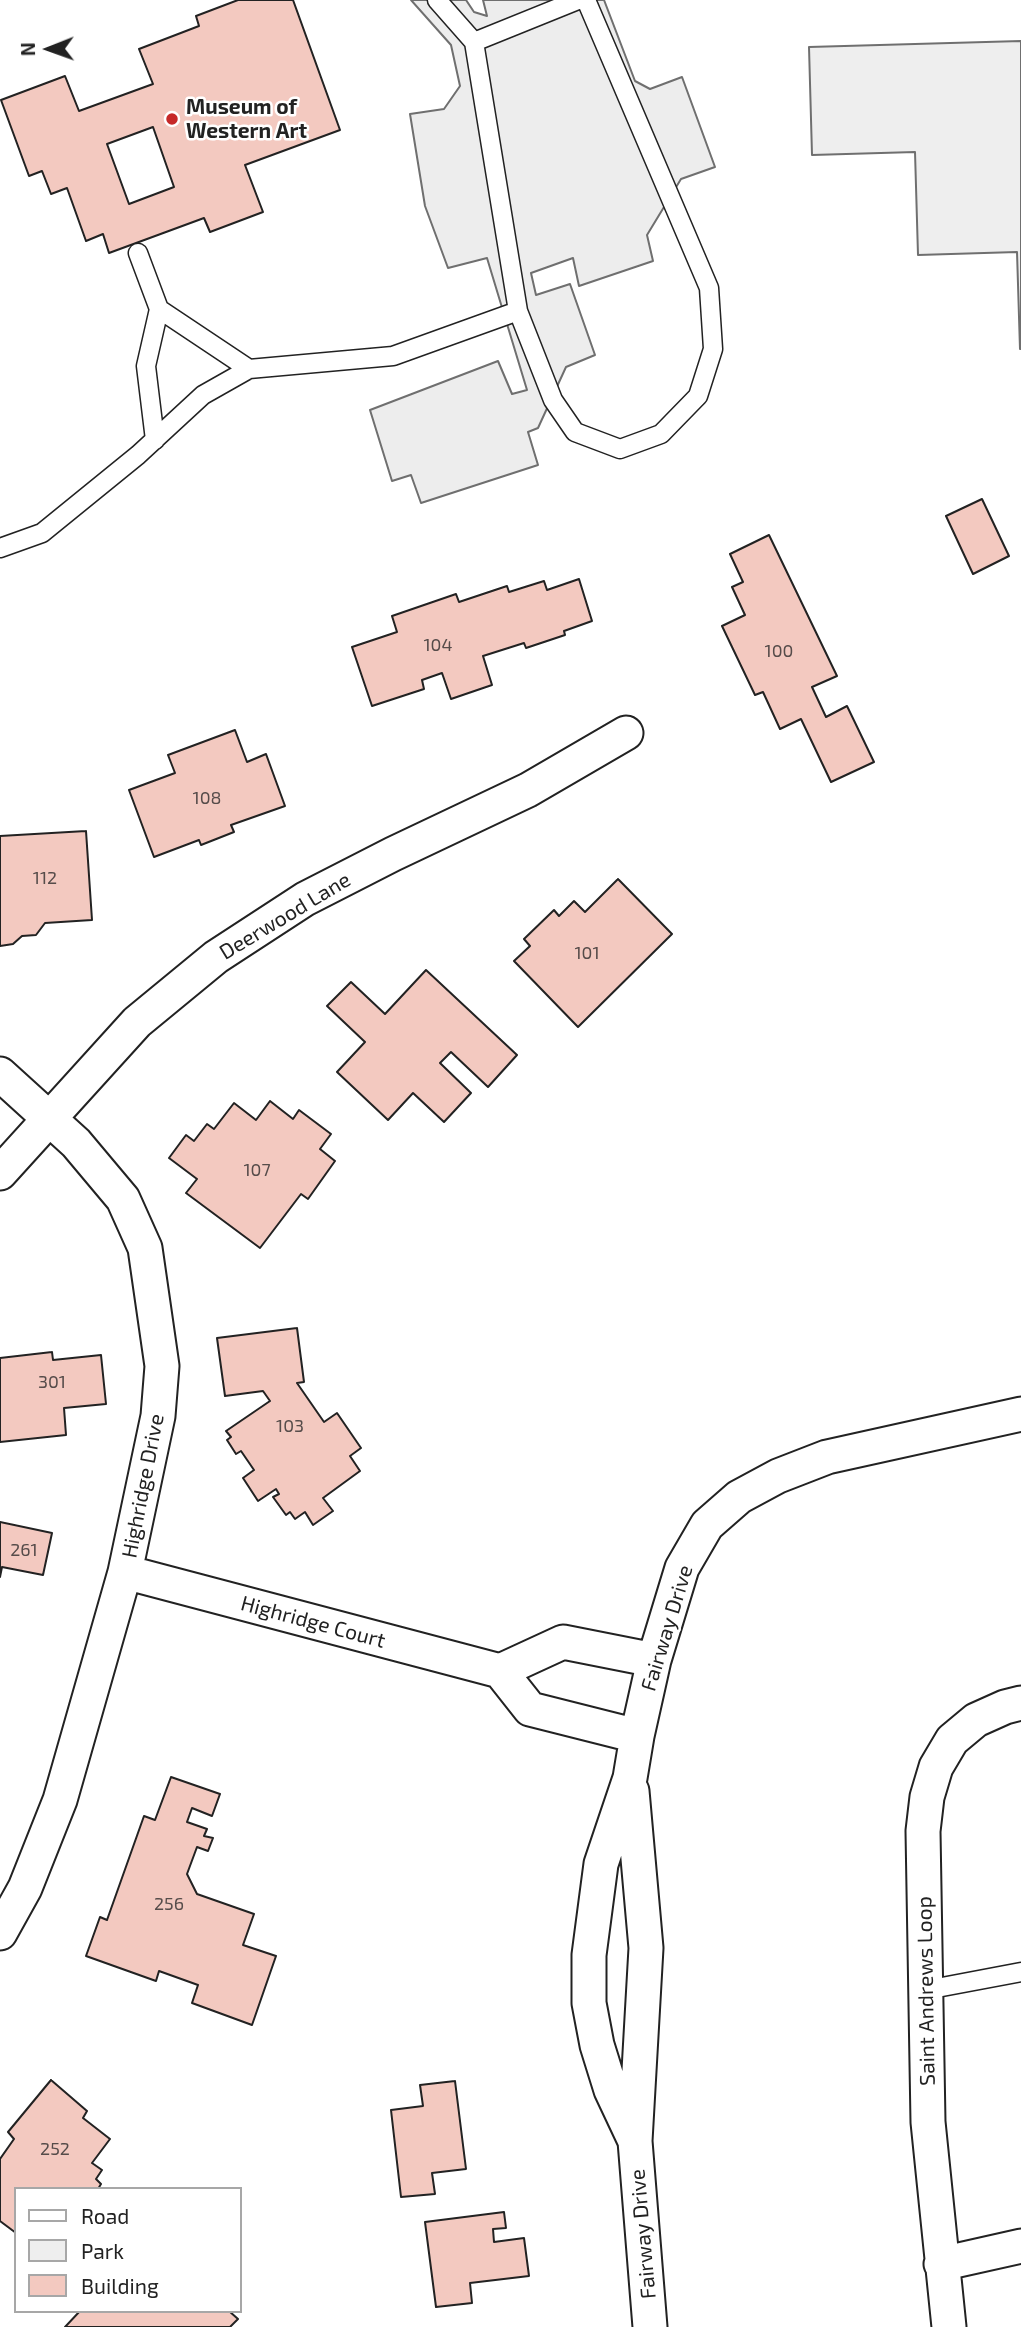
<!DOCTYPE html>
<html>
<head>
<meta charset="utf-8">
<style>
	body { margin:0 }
	#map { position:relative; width:1021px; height:2327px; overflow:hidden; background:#fff; font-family:"Exo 2",sans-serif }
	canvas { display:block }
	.legend { position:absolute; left:14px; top:2187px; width:228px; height:126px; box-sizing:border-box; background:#fff; border:2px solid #a7a7a7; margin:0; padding:9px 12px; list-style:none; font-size:21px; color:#222 }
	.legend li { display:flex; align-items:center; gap:14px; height:35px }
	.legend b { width:35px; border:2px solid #a7a7a7 }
	.north { position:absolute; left:14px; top:14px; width:70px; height:70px; -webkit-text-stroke:5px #fff; paint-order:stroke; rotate:269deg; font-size:19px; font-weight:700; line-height:28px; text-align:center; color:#222 }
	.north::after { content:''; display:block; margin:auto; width:24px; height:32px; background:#222; clip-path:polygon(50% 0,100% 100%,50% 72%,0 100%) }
</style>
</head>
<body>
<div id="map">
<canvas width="1021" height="2327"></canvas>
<ul class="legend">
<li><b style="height:9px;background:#fff"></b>Road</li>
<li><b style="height:19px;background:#eee"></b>Park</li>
<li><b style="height:19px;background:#f3c9c0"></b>Building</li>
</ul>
<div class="north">N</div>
</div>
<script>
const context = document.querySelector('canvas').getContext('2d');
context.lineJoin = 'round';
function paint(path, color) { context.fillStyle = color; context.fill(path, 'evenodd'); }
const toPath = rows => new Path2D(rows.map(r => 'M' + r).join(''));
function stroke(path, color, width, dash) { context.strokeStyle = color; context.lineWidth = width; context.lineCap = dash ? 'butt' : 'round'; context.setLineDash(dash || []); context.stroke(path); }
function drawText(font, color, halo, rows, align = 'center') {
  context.font = font + ' "Exo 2",sans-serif'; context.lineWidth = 5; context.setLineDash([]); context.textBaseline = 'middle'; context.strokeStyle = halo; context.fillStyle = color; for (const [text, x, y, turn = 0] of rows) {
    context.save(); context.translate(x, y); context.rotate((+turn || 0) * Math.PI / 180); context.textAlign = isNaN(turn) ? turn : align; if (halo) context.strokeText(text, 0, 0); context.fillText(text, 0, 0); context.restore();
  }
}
const green = toPath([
	[1021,41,1021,349,1020,349,1017,252,918,255,915,152,812,155,809,47,1021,41]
]);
const parking = toPath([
	[411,0,466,0,474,12,487,16,483,0,604,0,635,81,650,89,682,77,715,167,681,179,647,235,653,261,579,286,573,258,531,273,536,295,570,284,595,355,566,367,538,428,528,432,538,465,421,503,411,475,392,481,370,410,498,361,512,394,527,390,487,258,448,268,425,206,410,114,444,109,460,86,451,45,411,0]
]);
const building = toPath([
	[238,0,293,0,340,130,245,165,263,212,210,232,204,218,109,253,103,234,86,241,67,188,51,194,42,171,29,176,1,100,65,76,79,111,153,84,139,49,199,26,196,16,238,0],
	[153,127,174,187,129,204,107,144,153,127],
	[982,499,1009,556,973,574,946,516,982,499],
	[769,535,837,676,812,687,826,717,847,706,874,762,831,782,801,719,780,729,763,692,755,695,722,626,745,615,732,587,743,582,730,554,769,535],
	[579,579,592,621,564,631,565,635,526,648,524,643,483,656,492,685,451,699,442,673,422,680,424,689,372,706,352,647,397,632,392,616,456,594,459,602,507,586,509,592,544,581,547,590,579,579],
	[235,730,247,762,266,754,285,806,231,825,234,832,201,845,199,840,154,857,129,790,175,773,168,755,235,730],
	[86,831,92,920,45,923,36,935,22,936,13,944,0,946,0,836,86,831],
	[618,879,672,934,578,1027,514,961,530,946,524,939,554,910,559,916,574,901,585,912,618,879],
	[426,970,517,1055,488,1087,451,1052,440,1063,471,1093,444,1122,413,1093,388,1120,337,1072,365,1042,327,1006,351,982,385,1014,426,970],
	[270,1101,293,1119,299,1110,331,1134,320,1149,335,1161,308,1199,301,1194,260,1248,186,1193,197,1179,169,1158,186,1135,194,1141,207,1124,214,1129,234,1103,256,1120,270,1101],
	[297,1328,304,1382,297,1383,324,1422,337,1413,361,1448,350,1456,360,1471,323,1498,333,1511,313,1525,305,1512,295,1519,290,1512,286,1515,273,1497,279,1494,276,1489,258,1501,243,1478,254,1470,241,1451,236,1454,227,1440,231,1437,226,1431,270,1401,263,1391,225,1396,217,1338,297,1328],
	[52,1352,53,1360,101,1355,106,1404,64,1408,66,1435,0,1442,0,1358,52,1352],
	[0,1522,52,1533,43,1575,2,1567,0,1577,0,1522],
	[171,1777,220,1794,212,1816,192,1808,187,1822,207,1829,204,1836,213,1838,208,1851,197,1847,187,1874,197,1894,254,1914,243,1945,276,1956,252,2025,192,2003,198,1985,159,1971,156,1981,86,1956,100,1917,107,1920,144,1816,155,1820,171,1777],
	[51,2080,87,2111,83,2118,110,2139,92,2163,102,2170,96,2179,101,2184,98,2189,16,2189,16,2233,0,2221,0,2159,14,2139,8,2132,51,2080],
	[455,2081,466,2169,432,2173,435,2194,401,2197,391,2110,423,2106,420,2085,455,2081],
	[504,2212,506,2228,493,2229,494,2242,524,2238,529,2276,470,2283,472,2303,436,2307,425,2222,504,2212],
	[80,2311,229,2311,238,2319,230,2327,65,2327,80,2311]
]);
const service = toPath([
	[437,0,474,42,518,311],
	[474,42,578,0],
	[138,253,159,309,249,369],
	[155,440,146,366,159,309],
	[0,548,42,533,138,455,203,395,249,369,393,356,518,311,553,400,575,432,620,449,661,434,698,396,713,349,709,288,586,0],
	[926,1990,1021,1972]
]);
const minor = toPath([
	[0,1074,76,1143,123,1199,145,1248,162,1366,158,1416,125,1572,60,1800,25,1888,0,1933],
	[0,1173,137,1022,216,957,305,899,393,854,528,790,626,733],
	[125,1572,500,1671,530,1709,637,1736],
	[500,1671,563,1642,654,1660],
	[632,1791,646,1948,635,2141,650,2327],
	[635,2141,611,2090,597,2045,589,2003,589,1955,601,1864,630,1778,637,1736,654,1660,682,1568,707,1525,739,1497,778,1476,827,1457,1021,1414],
	[941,2264,1021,2246],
	[949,2327,928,2122,923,1831,927,1797,936,1767,952,1740,976,1720,1005,1707,1021,1703]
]);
const markers = [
	[172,119,7,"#c62828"]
];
const numberNames = [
	["104",438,645],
	["100",779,651],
	["108",207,798],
	["112",45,878],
	["101",587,953],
	["107",257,1170],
	["301",52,1382],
	["103",290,1426],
	["261",24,1550],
	["256",169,1904],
	["252",55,2149]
];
const poiNames = [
	["Museum of",186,107],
	["Western Art",186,131]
];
const streetNames = [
	["Deerwood Lane",285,916,-31],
	["Highridge Drive",143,1486,-79],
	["Highridge Court",313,1622,15],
	["Fairway Drive",667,1628,-73],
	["Saint Andrews Loop",926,1991,-91],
	["Fairway Drive",643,2234,-95]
];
paint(green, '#eee');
stroke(green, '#6f6f6f', 2);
paint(parking, '#ededed');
stroke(parking, '#6f6f6f', 2);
paint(building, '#f3c9c0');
stroke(building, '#222', 2);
stroke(service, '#222', 21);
stroke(minor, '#222', 37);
stroke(service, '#fff', 18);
stroke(minor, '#fff', 33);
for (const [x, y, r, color] of markers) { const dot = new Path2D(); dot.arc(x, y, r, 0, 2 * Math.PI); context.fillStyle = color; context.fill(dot); stroke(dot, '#fff', 2.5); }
drawText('18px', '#564c4a', null, numberNames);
drawText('bold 21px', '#222', '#fff', poiNames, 'left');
drawText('21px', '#222', '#fff', streetNames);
</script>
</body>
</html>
